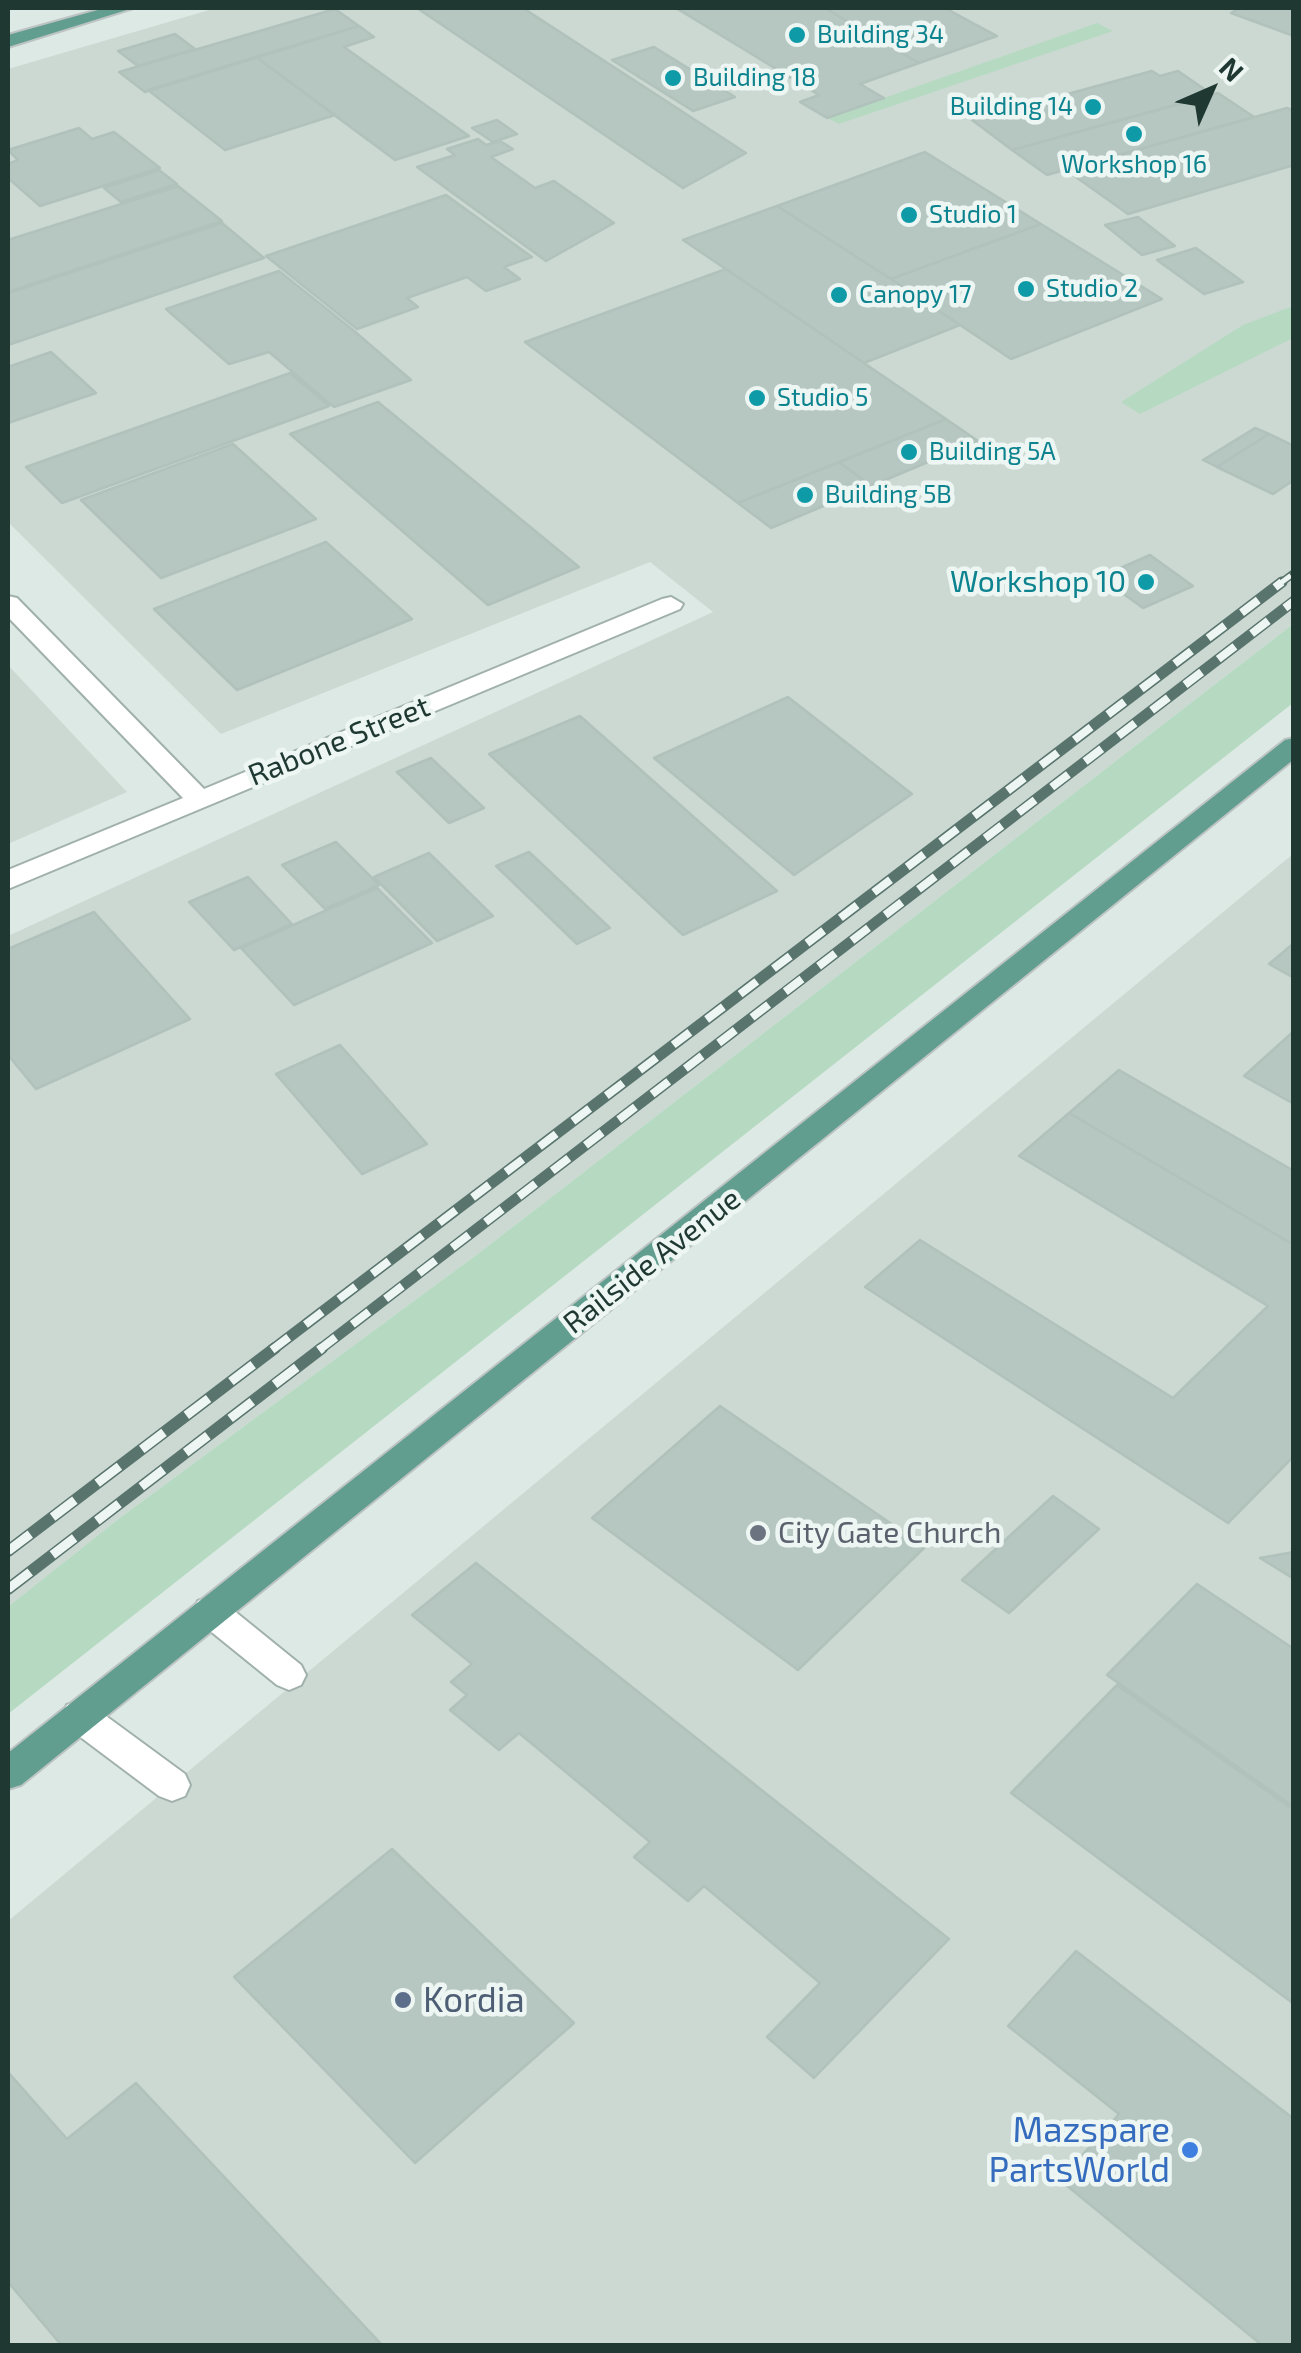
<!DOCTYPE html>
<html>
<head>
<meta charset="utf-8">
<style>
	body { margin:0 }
	#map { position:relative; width:1301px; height:2353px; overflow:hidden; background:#dde9e4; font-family:"Exo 2",sans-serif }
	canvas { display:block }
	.frame { position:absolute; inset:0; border:10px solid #1f3832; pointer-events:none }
	.north { position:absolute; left:1161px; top:40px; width:100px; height:100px; -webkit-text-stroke:8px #edf6f2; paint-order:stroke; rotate:45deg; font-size:28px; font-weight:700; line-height:40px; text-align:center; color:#1f3832 }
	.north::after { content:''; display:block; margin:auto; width:35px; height:45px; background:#1f3832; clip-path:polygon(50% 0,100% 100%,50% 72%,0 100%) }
</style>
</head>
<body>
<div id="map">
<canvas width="1301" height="2353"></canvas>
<div class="frame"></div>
<div class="north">N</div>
</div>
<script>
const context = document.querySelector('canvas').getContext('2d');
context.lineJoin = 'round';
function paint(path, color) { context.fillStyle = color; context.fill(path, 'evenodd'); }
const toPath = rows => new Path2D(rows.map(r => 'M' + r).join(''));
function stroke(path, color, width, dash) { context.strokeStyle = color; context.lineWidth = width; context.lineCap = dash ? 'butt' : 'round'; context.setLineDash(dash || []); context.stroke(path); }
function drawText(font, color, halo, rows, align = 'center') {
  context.font = font + ' "Exo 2",sans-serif'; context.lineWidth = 9; context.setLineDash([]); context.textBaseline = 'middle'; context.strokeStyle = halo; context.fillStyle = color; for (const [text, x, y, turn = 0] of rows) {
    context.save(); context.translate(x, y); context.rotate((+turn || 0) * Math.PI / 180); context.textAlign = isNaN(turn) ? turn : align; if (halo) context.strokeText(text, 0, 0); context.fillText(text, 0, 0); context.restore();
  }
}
const built = toPath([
	[216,8,1293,8,1293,624,479,1253,121,1517,8,1608,8,936,713,612,650,562,221,734,8,522,8,69],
	[8,665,127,792,8,844],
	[1293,854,1293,2345,8,2345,8,1921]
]);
const green = toPath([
	[1097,23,1113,31,839,124,827,118],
	[1293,306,1293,338,1140,414,1121,402,1243,325],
	[1293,624,1293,703,8,1714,8,1607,121,1517,479,1253]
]);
const building = toPath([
	[417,8,523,8,746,153,683,188,417,8],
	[676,8,825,8,919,63,860,84,884,98,827,118,800,102,819,95,676,8],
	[825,8,945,8,997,36,919,63,825,8],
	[1240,8,1294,8,1294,36,1231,13,1240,8],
	[335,9,359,26,145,92,119,72,335,9],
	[359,26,374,37,344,47,469,136,395,160,256,57,359,26],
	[175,34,195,49,138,66,118,51,175,34],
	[654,47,735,97,693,111,612,60,654,47],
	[256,57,335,115,225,150,148,90,256,57],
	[1152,71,1160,76,1178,71,1213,95,1012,150,972,120,1152,71],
	[1218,93,1254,117,1047,175,1012,150,1218,93],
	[1287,108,1294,111,1294,165,1128,214,1066,170,1287,108],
	[497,120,517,134,493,142,472,128,497,120],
	[79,128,92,139,114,132,160,168,40,206,8,178,8,164,18,160,8,150,79,128],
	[478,139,486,145,500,141,513,149,491,157,535,188,554,181,614,223,546,261,417,167,455,155,447,149,478,139],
	[925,152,1041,224,891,279,777,206,925,152],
	[159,170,177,184,121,202,104,188,159,170],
	[178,186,222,221,8,292,8,240,178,186],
	[446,195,532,257,504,267,520,279,486,291,467,277,407,298,418,307,357,329,266,256,446,195],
	[777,206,891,279,960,325,864,363,683,240,777,206],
	[1138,217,1175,246,1142,255,1105,225,1138,217],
	[222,223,264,258,8,345,8,293,222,223],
	[1041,224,1162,299,1011,359,891,279,1041,224],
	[1196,248,1243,282,1204,294,1157,260,1196,248],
	[726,269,883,376,946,419,738,503,525,342,726,269],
	[279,271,353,330,411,380,334,407,269,352,229,364,166,309,279,271],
	[51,352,96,393,8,423,8,367,51,352],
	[290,373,329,406,62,503,26,467,290,373],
	[378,402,579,567,488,605,290,434,378,402],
	[946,419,978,441,871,486,839,462,946,419],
	[1255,428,1269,434,1217,467,1203,460,1255,428],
	[1269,434,1294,446,1294,480,1273,494,1217,467,1269,434],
	[233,444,316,519,161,578,81,500,233,444],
	[839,462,871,486,771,528,738,503,839,462],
	[326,542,412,619,237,690,154,609,326,542],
	[1150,555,1193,586,1143,608,1100,577,1150,555],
	[788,697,912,794,794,875,654,758,788,697],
	[580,716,777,891,683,935,489,754,580,716],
	[431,758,484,808,449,823,397,772,431,758],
	[336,842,379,885,325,909,282,865,336,842],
	[529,852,610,928,577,944,496,866,529,852],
	[429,853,493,916,437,941,374,877,429,853],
	[248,877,292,924,234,950,189,902,248,877],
	[377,888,432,943,294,1005,241,948,377,888],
	[94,912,190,1019,36,1089,8,1055,8,949,94,912],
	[1294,943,1294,978,1269,964,1294,943],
	[1294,1031,1294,1104,1244,1076,1294,1031],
	[340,1045,427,1144,362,1174,276,1074,340,1045],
	[1119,1070,1294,1171,1294,1245,1069,1113,1119,1070],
	[1069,1113,1294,1245,1294,1456,1228,1523,865,1287,920,1240,1173,1398,1268,1306,1019,1156,1069,1113],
	[720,1406,925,1547,798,1670,592,1518,720,1406],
	[1053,1496,1099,1529,1009,1613,962,1580,1053,1496],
	[1294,1552,1294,1579,1260,1558,1294,1552],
	[476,1563,949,1939,814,2078,767,2037,820,1983,704,1886,688,1901,634,1857,650,1842,519,1733,499,1750,450,1710,467,1695,451,1682,472,1664,412,1615,476,1563],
	[1197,1584,1294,1649,1294,1807,1107,1675,1197,1584],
	[1117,1685,1294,1810,1294,2004,1011,1793,1117,1685],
	[392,1849,574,2023,415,2163,234,1977,392,1849],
	[1076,1951,1294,2119,1294,2346,1263,2346,1060,2180,1119,2114,1008,2026,1076,1951],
	[8,2072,67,2139,136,2083,383,2346,62,2346,8,2282,8,2072]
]);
const minor = toPath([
	[8,596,17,598,204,789,662,599,671,597,683,604,680,609,8,889,8,870,183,798,8,617,8,596],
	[210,1597,222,1601,301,1665,306,1675,301,1685,289,1690,277,1685,198,1621,193,1611,198,1601,210,1597],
	[79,1701,91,1705,185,1774,190,1785,185,1796,172,1801,159,1796,67,1727,61,1716,67,1705,79,1701]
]);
const major = toPath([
	[105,8,133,8,8,47,8,35,105,8],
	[1294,738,1294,759,21,1785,8,1789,8,1753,1285,740,1294,738]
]);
const railFar2 = toPath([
	[1278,585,1294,573]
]);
const railFar1 = toPath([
	[272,1350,1282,582],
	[319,1350,1294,601]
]);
const rail = toPath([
	[8,1551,275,1348],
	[8,1589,322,1348]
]);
const markers = [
	[797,35,10,"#0f9aa8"],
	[673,78,10,"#0f9aa8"],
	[1093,107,10,"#0f9aa8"],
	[1134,134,10,"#0f9aa8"],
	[909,215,10,"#0f9aa8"],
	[1026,289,10,"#0f9aa8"],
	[839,295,10,"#0f9aa8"],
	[757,398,10,"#0f9aa8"],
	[909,452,10,"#0f9aa8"],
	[805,495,10,"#0f9aa8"],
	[1146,582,10,"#0f9aa8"],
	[758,1533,10,"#6b7280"],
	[403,2000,10,"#5c6f8a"],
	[1190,2150,10,"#3f7fe0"]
];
const farCulturenames = [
	["Building 34",817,35],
	["Building 18",693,78],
	["Building 14",1073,107,"right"],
	["Workshop 16",1134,165,"center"],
	["Studio 1",929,215],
	["Studio 2",1046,289],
	["Canopy 17",859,295],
	["Studio 5",777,398],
	["Building 5A",929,452],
	["Building 5B",825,495]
];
const cultureNames = [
	["Workshop 10",1126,582]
];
const streetNames = [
	["Rabone Street",339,741,-22],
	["Railside Avenue",652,1261,-38]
];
const worshipNames = [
	["City Gate Church",778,1533]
];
const nearServicenames = [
	["Kordia",423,2000]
];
const nearShopnames = [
	["Mazspare",1170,2130],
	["PartsWorld",1170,2170]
];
paint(built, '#ccd9d3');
paint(green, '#b6dac1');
paint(building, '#b6c6c0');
stroke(building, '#b0c2bb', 2.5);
stroke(minor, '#a0b0ab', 4);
stroke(major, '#bcc3c2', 4);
paint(minor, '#fff');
paint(major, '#629e90');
stroke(railFar2, '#59746d', 8);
stroke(railFar1, '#59746d', 11);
stroke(rail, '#59746d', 12);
stroke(railFar2, '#edf6f2', 5, [16]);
stroke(railFar1, '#edf6f2', 8, [21]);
stroke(rail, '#edf6f2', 9, [28]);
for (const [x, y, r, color] of markers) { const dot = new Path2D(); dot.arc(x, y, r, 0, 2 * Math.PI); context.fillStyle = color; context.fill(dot); stroke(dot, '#edf6f2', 4); }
drawText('25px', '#0d838f', '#edf6f2', farCulturenames, 'left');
drawText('30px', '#0d838f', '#edf6f2', cultureNames, 'right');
drawText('30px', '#1f3832', '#edf6f2', streetNames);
drawText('30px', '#5b616d', '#edf6f2', worshipNames, 'left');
drawText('35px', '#4e5e75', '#edf6f2', nearServicenames, 'left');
drawText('35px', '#366cbe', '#edf6f2', nearShopnames, 'right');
</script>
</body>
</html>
